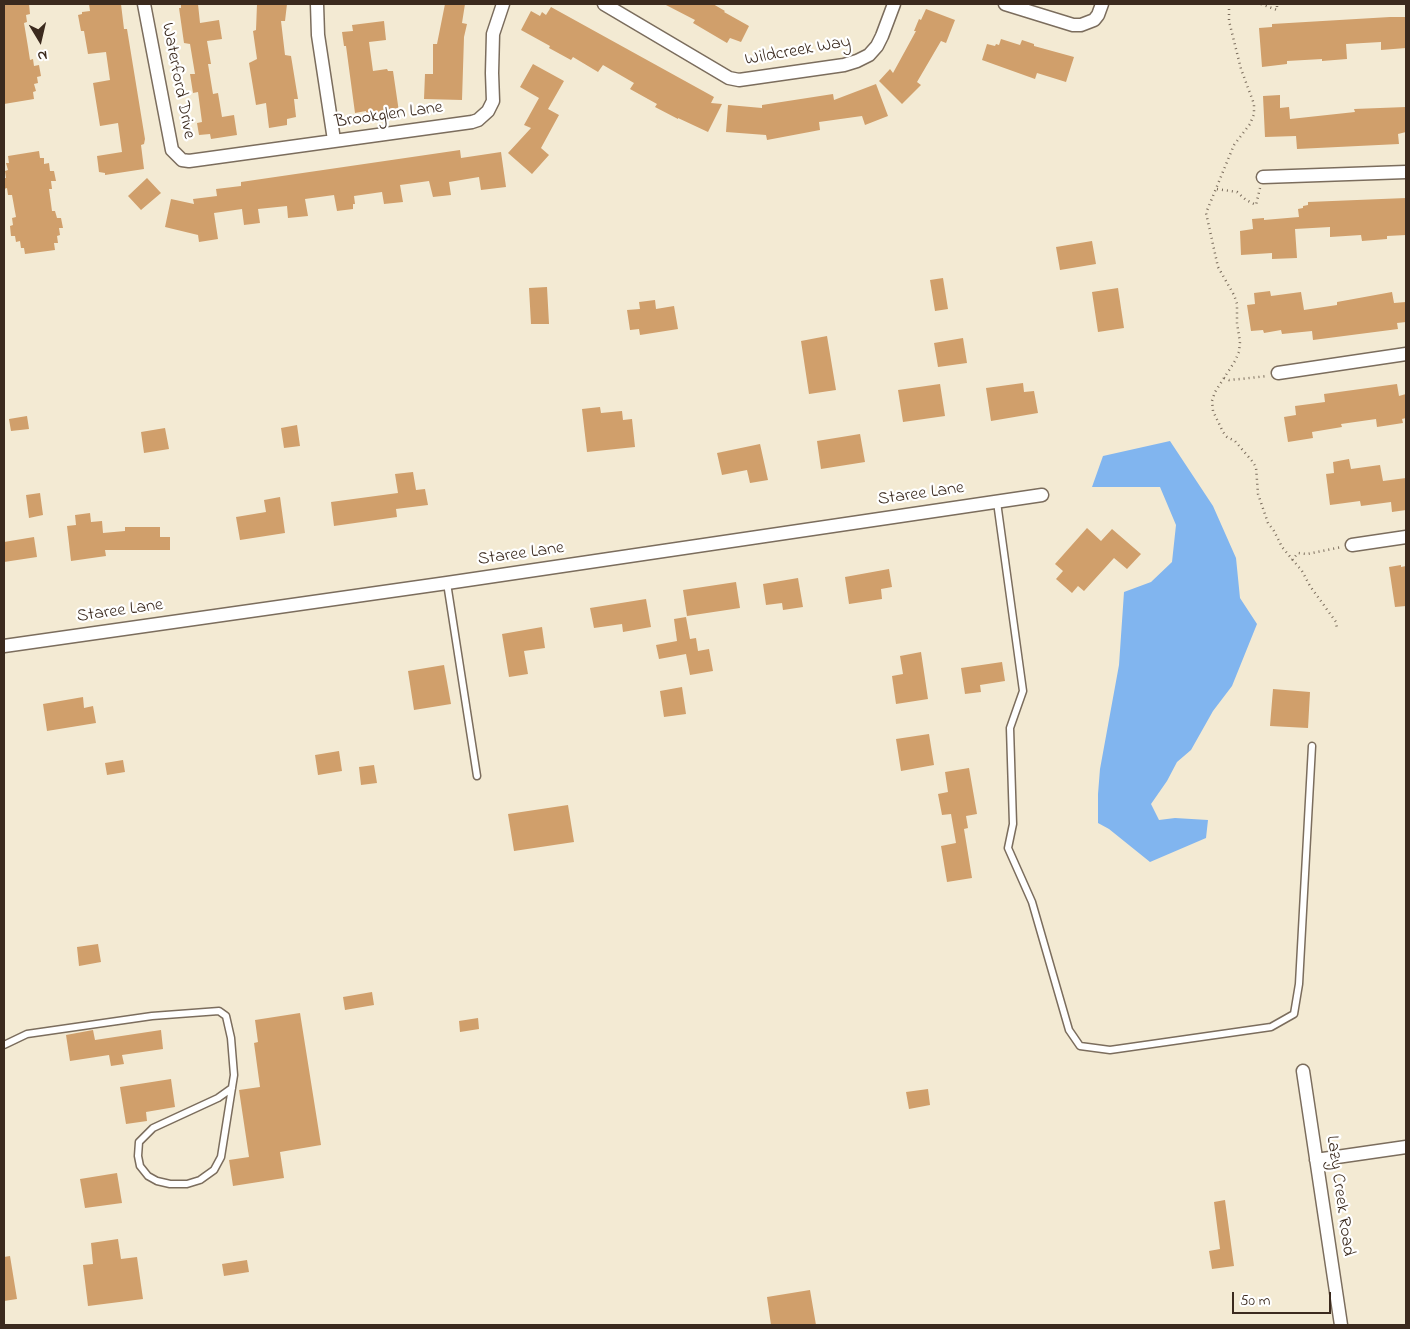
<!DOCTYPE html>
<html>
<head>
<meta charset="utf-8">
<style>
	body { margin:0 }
	#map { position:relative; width:1410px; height:1329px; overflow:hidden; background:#f3ead3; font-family:"Indie Flower",sans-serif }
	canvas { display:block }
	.frame { position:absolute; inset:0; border:5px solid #3b2a1e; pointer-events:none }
	.north { position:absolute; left:15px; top:15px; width:50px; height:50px; -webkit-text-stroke:4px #fff; paint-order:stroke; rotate:171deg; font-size:14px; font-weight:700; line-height:20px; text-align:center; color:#3b2a1e }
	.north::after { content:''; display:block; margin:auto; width:18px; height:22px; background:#3b2a1e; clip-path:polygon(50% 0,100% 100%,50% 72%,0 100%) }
	.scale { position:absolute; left:1232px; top:1292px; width:99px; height:22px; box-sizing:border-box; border:2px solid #3b2a1e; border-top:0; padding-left:6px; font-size:15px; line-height:18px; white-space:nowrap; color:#3b2a1e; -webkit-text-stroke:4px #fff; paint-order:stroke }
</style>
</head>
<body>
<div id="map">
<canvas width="1410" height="1329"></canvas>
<div class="frame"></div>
<div class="north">N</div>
<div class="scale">50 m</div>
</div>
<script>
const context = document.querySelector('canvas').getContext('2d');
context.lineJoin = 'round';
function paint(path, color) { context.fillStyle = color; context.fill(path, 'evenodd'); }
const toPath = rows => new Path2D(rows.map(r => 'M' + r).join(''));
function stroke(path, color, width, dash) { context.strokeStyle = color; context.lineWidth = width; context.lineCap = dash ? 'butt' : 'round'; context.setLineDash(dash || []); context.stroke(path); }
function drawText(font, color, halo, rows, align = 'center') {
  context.font = font + ' "Indie Flower",sans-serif'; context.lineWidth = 4.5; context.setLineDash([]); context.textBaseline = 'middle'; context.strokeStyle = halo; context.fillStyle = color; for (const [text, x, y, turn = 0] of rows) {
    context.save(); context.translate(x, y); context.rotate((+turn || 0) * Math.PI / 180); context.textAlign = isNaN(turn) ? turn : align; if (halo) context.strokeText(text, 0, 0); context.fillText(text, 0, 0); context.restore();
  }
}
const water = toPath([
	[1170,441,1213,506,1236,558,1240,598,1257,624,1232,686,1213,711,1191,750,1177,762,1167,781,1151,804,1159,820,1175,818,1208,820,1206,838,1150,862,1109,829,1098,823,1098,794,1100,769,1119,665,1124,592,1151,582,1172,562,1176,525,1160,487,1092,487,1103,456]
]);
const building = toPath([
	[4,4,29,4,30,14,26,15,27,22,24,23,28,47,30,60,33,59,34,66,39,65,41,76,37,77,38,83,34,84,36,91,33,92,34,99,4,104],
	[89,4,121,4,124,29,127,29,145,139,144,144,141,145,144,169,105,175,105,173,99,172,97,156,122,152,118,123,100,126,93,83,110,80,106,52,88,54,84,31,81,31,78,15,82,14,82,12,90,11],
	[181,4,198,4,200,23,219,20,222,39,207,41,211,64,208,64,213,94,218,93,222,117,234,115,237,135,211,139,210,134,199,135,197,123,202,122,198,92,193,93,190,74,195,74,190,44,184,43,179,8,181,8],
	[257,4,287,4,285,21,281,21,285,55,291,56,298,99,294,99,296,117,287,119,287,125,269,128,266,103,256,105,249,63,257,59,253,31,256,30],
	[445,4,465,4,462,23,467,24,464,37,462,100,424,99,425,74,433,74,433,44,437,44],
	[664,4,713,4,725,11,724,12,749,26,741,42,730,38,727,43,693,23,695,20],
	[551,7,714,97,711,103,722,104,708,132,678,118,678,119,655,107,657,104,630,89,634,83,603,65,598,72,573,57,571,60,549,48,550,46,521,30,531,11,540,16,542,12,546,15],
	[926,9,955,20,946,43,941,41,917,82,921,85,902,104,879,81,890,69,893,73,916,31,914,31,919,19,921,20],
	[1390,17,1405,17,1406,48,1381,50,1381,42,1346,44,1347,59,1322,61,1322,59,1287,61,1287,64,1262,67,1259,28,1272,27,1272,24],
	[384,21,386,40,369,42,373,71,387,69,388,71,393,71,399,112,367,117,366,111,355,113,346,46,344,46,342,32,353,31,352,25],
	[1001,39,1020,45,1022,40,1034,44,1034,46,1074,57,1066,82,1037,73,1035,79,982,60,987,44,995,46,996,44,999,45],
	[533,64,564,81,548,109,559,115,541,148,549,155,532,174,508,153,531,128,524,125,539,98,520,87],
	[876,84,888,116,865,125,862,116,819,122,820,130,767,140,766,135,726,132,728,105,762,108,762,105,833,94,834,100],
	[1280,95,1280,108,1289,107,1290,119,1355,112,1354,109,1406,107,1406,132,1398,134,1399,144,1297,149,1296,136,1265,137,1263,96],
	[460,150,461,158,501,152,506,187,481,190,479,177,449,182,451,195,433,197,429,181,400,185,403,202,384,204,382,192,354,196,355,204,353,204,353,209,337,211,334,195,305,199,308,216,288,218,287,206,258,209,260,223,244,225,242,209,214,213,218,239,199,242,198,235,165,227,171,199,194,204,193,199,217,196,216,189,241,186,241,182],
	[39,151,40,158,44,158,44,164,49,163,50,171,54,171,56,181,51,181,52,189,49,189,52,211,55,211,57,218,61,218,63,228,59,228,60,235,57,236,58,243,54,243,55,250,25,254,24,248,21,248,20,241,16,242,15,236,11,236,10,226,13,225,12,218,16,217,12,195,8,195,7,188,4,189,4,178,6,178,5,171,8,170,6,163,9,163,8,156],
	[147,178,161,193,141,210,128,196],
	[1406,198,1406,235,1387,236,1387,239,1362,241,1361,235,1330,237,1330,227,1295,229,1297,258,1272,259,1272,253,1241,255,1240,231,1253,229,1252,219,1264,218,1264,220,1299,217,1298,209,1303,208,1303,206,1308,205,1308,202],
	[1092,241,1096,264,1060,270,1056,247],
	[943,278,948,309,935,311,930,280],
	[547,287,549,324,531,324,529,288],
	[1118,288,1124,328,1098,332,1092,292],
	[1270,291,1271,296,1301,292,1304,310,1337,305,1337,302,1392,292,1394,303,1406,302,1406,322,1397,323,1398,329,1313,340,1312,331,1282,334,1281,330,1264,333,1263,330,1251,331,1247,305,1255,304,1254,293],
	[655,300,656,309,674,306,678,329,640,335,639,329,630,330,627,310,640,309,639,302],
	[827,336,836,390,809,394,801,341],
	[963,338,967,363,938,367,934,343],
	[1023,383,1024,392,1034,391,1038,413,991,421,986,388],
	[940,384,945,416,903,422,898,390],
	[1397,384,1399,396,1406,394,1406,418,1402,419,1403,423,1377,427,1376,419,1341,424,1342,427,1312,432,1313,438,1288,442,1284,417,1296,415,1295,406,1325,402,1324,394],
	[600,407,601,413,622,411,623,420,632,419,635,447,587,452,582,409],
	[27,416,29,429,11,431,9,419],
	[297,425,300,446,284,448,281,428],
	[165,428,169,449,144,453,141,432],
	[860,434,865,462,821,469,817,441],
	[760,444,768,480,750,483,747,470,722,475,717,453],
	[1349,459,1351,469,1380,465,1383,481,1406,478,1406,510,1392,512,1391,502,1361,506,1360,501,1330,505,1326,474,1334,473,1333,462],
	[413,472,416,490,425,489,428,505,396,509,397,517,334,526,331,502,398,493,395,474],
	[40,493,43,515,29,518,26,495],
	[280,497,285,533,240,540,236,517,266,512,264,500],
	[90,513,91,522,102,521,103,533,125,531,125,527,160,527,160,537,170,537,170,550,105,550,106,556,71,561,67,526,76,525,75,515],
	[1087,528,1101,541,1112,529,1141,554,1127,569,1114,558,1084,591,1078,586,1072,593,1056,579,1063,571,1055,564],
	[34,537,37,557,4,562,4,542],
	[1401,565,1401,567,1406,566,1406,606,1395,607,1389,567],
	[889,569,892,587,881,589,882,599,849,604,845,577],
	[798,578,803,607,783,610,782,603,766,605,763,584],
	[736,582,740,608,687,616,683,590],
	[646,599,651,627,623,632,622,624,594,628,590,608],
	[686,617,690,639,696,638,698,651,709,649,713,671,690,675,686,654,659,659,656,645,677,641,674,619],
	[542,627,545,648,524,651,528,674,509,677,502,634],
	[921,652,928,699,896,704,892,676,903,674,900,656],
	[1002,662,1005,681,980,685,981,692,965,694,961,668],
	[444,665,451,704,414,710,408,671],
	[682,687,686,714,664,717,660,691],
	[1273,689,1310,692,1308,728,1270,726],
	[83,697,84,708,93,706,96,723,47,731,43,704],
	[929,734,934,765,901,771,896,739],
	[339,751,342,771,318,775,315,755],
	[123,760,125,772,107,775,105,763],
	[374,765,377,783,361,785,359,767],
	[969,768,977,814,966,816,968,828,964,829,972,878,947,882,941,846,956,843,951,814,942,815,938,794,948,792,945,772],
	[568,805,574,842,514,851,508,814],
	[98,944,101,962,79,966,77,947],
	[372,992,374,1005,345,1010,343,997],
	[300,1013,321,1145,280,1152,284,1178,233,1186,229,1160,249,1157,239,1090,260,1087,254,1043,258,1042,255,1020],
	[478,1018,479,1029,460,1032,459,1021],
	[93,1030,95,1040,161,1030,163,1049,122,1055,124,1064,111,1066,109,1055,70,1061,66,1035],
	[171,1079,175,1107,146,1112,147,1121,126,1124,120,1087],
	[928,1089,930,1105,909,1109,906,1092],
	[117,1173,122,1203,85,1208,80,1179],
	[1225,1200,1234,1266,1212,1269,1209,1251,1220,1249,1214,1202],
	[118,1239,121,1259,137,1257,143,1299,88,1306,83,1265,93,1264,91,1243],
	[10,1256,17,1299,4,1301,4,1257],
	[247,1260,249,1272,224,1276,222,1264],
	[810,1290,816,1325,771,1325,767,1297]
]);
const path = toPath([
	[1229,4,1229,21,1241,69,1254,104,1254,114,1250,124,1234,145,1206,213,1218,267,1234,295,1237,304,1237,323,1240,342,1239,352,1235,361,1215,392,1212,401,1213,411,1223,432,1227,437,1235,441,1252,461,1256,467,1258,494,1268,523,1274,531,1282,547,1302,571,1310,586,1336,622,1337,629],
	[1261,4,1277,10,1277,4],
	[1217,189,1237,192,1246,200,1256,205,1260,188],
	[1224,378,1229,380,1241,379,1267,376],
	[1292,560,1298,553,1307,554,1342,547]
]);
const service = toPath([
	[997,502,1023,691,1010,728,1013,824,1008,848,1032,902,1069,1030,1080,1046,1110,1050,1271,1027,1294,1014,1299,984,1312,746],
	[447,583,477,776],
	[4,1045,27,1034,152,1016,219,1011,226,1016,231,1038,234,1075,221,1157,214,1170,200,1180,187,1184,170,1184,157,1181,148,1176,140,1166,138,1156,139,1142,153,1128,218,1098,232,1088]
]);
const minor = toPath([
	[144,4,172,150,182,160,189,161,472,122,478,120,488,111,493,101,492,73,493,34,503,4],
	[317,4,318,35,334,140],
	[604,4,729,78,739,80,844,65,857,61,869,55,877,46,882,36,894,4],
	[1005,4,1073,25,1081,25,1094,20,1098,15,1102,4],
	[1263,177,1406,172],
	[1278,373,1406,354],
	[1352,545,1406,537],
	[4,646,447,583,1042,495],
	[1303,1071,1341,1325],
	[1316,1160,1406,1147]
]);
const streetNames = [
	["Wildcreek Way",798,52,-10],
	["Waterford Drive",177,81,79],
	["Brookglen Lane",389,116,-8],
	["Staree Lane",921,495,-8],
	["Staree Lane",521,555,-8],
	["Staree Lane",120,612,-8],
	["Lazy Creek Road",1339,1196,82]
];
paint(water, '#81b5ef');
paint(building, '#d09f6b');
stroke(service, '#7b6d5d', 9);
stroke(minor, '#7b6d5d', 15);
stroke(path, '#7b6d5d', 2.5, [1, 4]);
stroke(service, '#fff', 6);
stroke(minor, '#fff', 12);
drawText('18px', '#3b2a1e', '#fff', streetNames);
</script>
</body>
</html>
